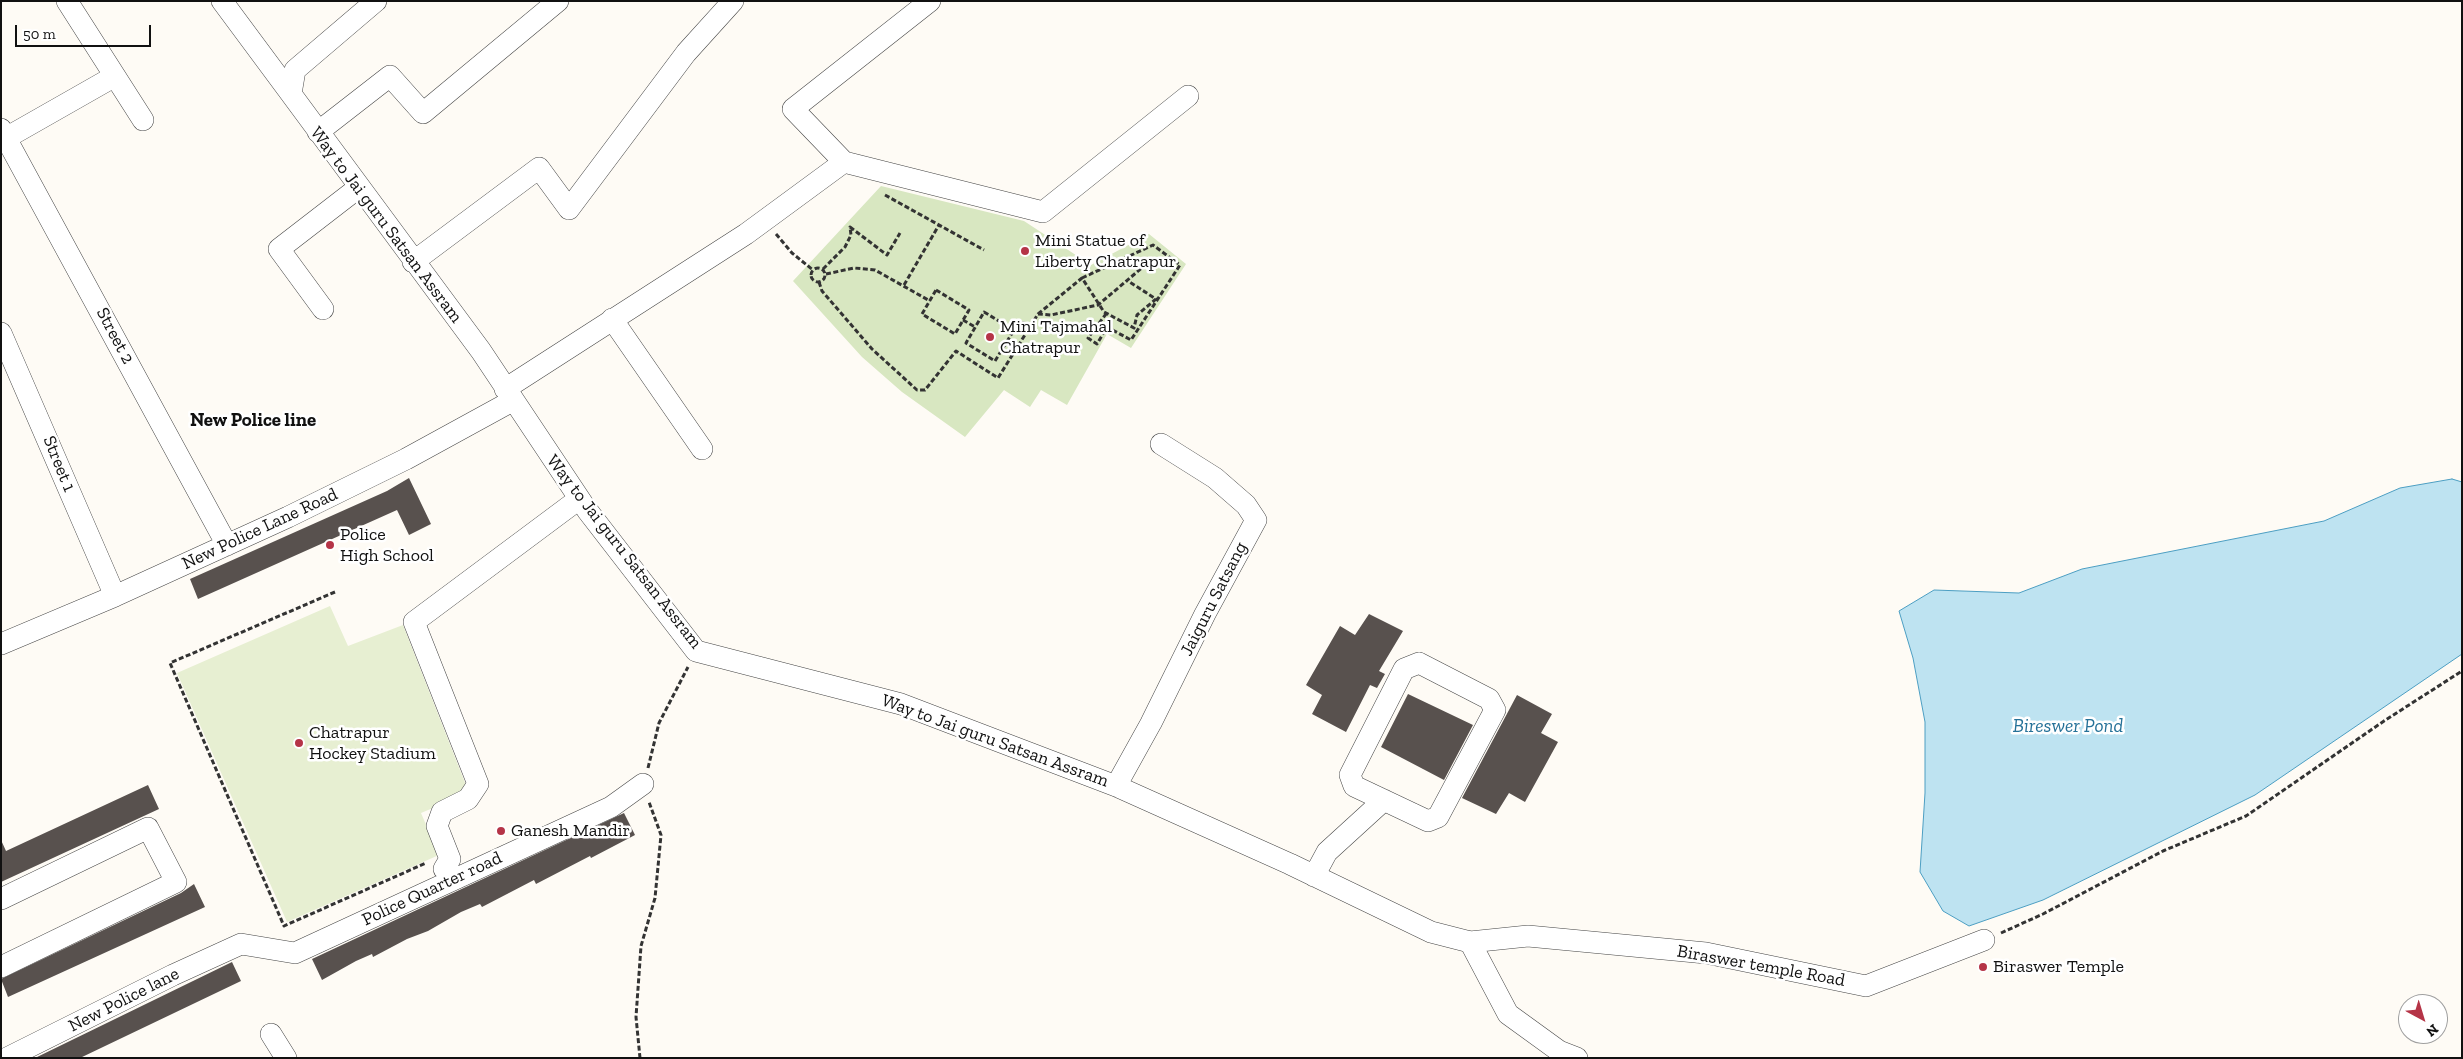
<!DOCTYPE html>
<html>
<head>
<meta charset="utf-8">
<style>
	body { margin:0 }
	#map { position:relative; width:2463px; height:1059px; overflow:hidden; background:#fefbf5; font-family:"Zilla Slab",serif }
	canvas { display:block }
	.frame { position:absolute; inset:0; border:2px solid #111; pointer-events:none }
	.north { position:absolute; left:2398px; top:994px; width:50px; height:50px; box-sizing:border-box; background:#fff; border:1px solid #a0a0a0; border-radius:50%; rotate:141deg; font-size:14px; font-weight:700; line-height:20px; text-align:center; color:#111 }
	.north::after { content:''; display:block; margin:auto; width:18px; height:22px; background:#b53447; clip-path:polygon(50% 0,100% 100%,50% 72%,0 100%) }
	.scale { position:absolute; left:15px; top:25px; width:136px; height:22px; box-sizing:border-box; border:2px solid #111; border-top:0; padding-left:6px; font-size:15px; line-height:18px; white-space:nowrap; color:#111; -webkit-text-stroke:4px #fff; paint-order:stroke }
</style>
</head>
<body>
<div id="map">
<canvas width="2463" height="1059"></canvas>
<div class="frame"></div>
<div class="north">N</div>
<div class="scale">50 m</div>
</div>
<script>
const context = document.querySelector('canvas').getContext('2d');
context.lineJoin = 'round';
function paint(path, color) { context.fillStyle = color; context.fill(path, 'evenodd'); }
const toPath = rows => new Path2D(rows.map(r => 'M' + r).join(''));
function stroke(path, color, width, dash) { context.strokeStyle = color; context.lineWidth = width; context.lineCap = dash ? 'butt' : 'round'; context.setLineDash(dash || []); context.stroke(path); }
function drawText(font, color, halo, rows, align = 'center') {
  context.font = font + ' "Zilla Slab",serif'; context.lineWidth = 5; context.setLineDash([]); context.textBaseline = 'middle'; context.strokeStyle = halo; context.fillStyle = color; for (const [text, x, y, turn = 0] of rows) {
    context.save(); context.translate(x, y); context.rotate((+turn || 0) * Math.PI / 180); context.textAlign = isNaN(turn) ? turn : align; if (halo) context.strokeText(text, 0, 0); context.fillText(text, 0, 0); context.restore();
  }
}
const green = toPath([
	[881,186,1024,221,1091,265,1149,234,1186,264,1131,348,1107,334,1067,405,1041,390,1030,407,1004,390,965,437,902,392,862,357,793,281]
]);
const pitch = toPath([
	[330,606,348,646,403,625,469,793,421,813,439,855,287,922,177,673]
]);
const water = toPath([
	[2452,479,2462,482,2462,654,2255,795,2043,900,1969,926,1943,911,1920,872,1925,793,1925,722,1913,658,1899,611,1934,590,2019,593,2082,569,2324,521,2400,488,2452,479]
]);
const building = toPath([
	[409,478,431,524,409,535,397,510,198,599,190,579,387,491],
	[1369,614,1403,631,1379,671,1385,674,1377,688,1370,685,1346,732,1312,714,1322,695,1306,685,1340,626,1355,635],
	[1408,694,1473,725,1444,780,1381,747],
	[1517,695,1552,714,1541,733,1558,742,1525,802,1509,793,1496,814,1462,798],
	[148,785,159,809,1,882,1,840,6,851],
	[624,813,635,835,591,858,590,856,536,884,534,880,482,907,480,904,461,912,428,931,407,939,373,957,372,954,356,961,322,980,312,959],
	[194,884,205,907,8,997,1,979,181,893],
	[232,962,241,981,80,1058,35,1058]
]);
const path = toPath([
	[885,195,984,250],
	[776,234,792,253,813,270],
	'811 275a7 7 0 1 1 14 0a7 7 0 1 1-14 0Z',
	[823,269,845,247,851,235,850,227,887,255,900,233],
	[826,274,854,268,875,270,930,301],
	[1082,278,1153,245,1180,265,1131,340,1107,327,1097,344,1088,338,1106,314],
	[819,282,822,291,872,349,917,390,925,390,956,351,998,378,1038,314,1051,315,1098,305,1150,261],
	[904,285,939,225],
	[936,290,969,310,955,334,922,314,936,290],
	[1038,314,1082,278,1104,312,1134,328,1137,315,1156,299,1128,281],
	[963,320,975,327],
	[1014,330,984,312,966,343,995,361,1014,330,1023,323,1031,325],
	[335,592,170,663,284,926,426,863],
	[648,768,659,723,688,667],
	[2001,933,2043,914,2163,851,2246,816,2384,721,2462,671],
	[640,1058,636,1017,641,946,655,898,661,835,649,802]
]);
const minor = toPath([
	[67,1,143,120],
	[222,1,291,94],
	[376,1,295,70,291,94,481,351,587,510,696,651,901,704,1116,786,1290,864,1431,932,1470,942,1528,936,1706,953,1866,986,1984,940],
	[1,129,227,545],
	[318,132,390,76,423,113,558,1],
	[6,138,115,76],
	[844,162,793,109,930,1],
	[413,262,539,168,569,209,686,53,733,1],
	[323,309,279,249,358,188],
	[612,319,702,449],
	[1,333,115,596],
	[505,389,746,234,844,162,1043,212,1188,96],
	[1,644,115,596,288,517,406,459,512,401],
	[1419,663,1489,699,1495,710,1438,817,1428,821,1354,786,1350,775,1404,669,1419,663],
	[1116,786,1151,723,1205,614,1256,520,1246,505,1215,478,1161,444],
	[444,869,450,859,437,826,442,812,468,799,478,784,414,622,579,499],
	[1314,876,1327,852,1384,800],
	[1,899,148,828,176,882,1,967],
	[1470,942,1508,1014,1559,1051,1577,1058],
	[271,1034,286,1058],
	[7,1058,173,975,241,944,295,953,611,807,643,784]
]);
const markers = [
	[1025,251,5,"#b53447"],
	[990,337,5,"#b53447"],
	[330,545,5,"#b53447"],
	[299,743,5,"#b53447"],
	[501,831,5,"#b53447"],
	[1983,967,5,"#b53447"]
];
const streetNames = [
	["Way to Jai guru Satsan Assram",386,225,53],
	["Street 2",115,336,62],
	["Street 1",59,464,68],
	["New Police Lane Road",260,529,-25],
	["Way to Jai guru Satsan Assram",624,552,52],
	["Jaiguru Satsang",1214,599,-63],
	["Way to Jai guru Satsan Assram",995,741,20],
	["Police Quarter road",432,889,-25],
	["Biraswer temple Road",1761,966,10],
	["New Police lane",124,1000,-27]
];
const poiNames = [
	["Mini Statue of",1035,241],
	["Liberty Chatrapur",1035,262],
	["Mini Tajmahal",1000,327],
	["Chatrapur",1000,348],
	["Police",340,535],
	["High School",340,556],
	["Chatrapur",309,733],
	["Hockey Stadium",309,754],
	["Ganesh Mandir",511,831],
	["Biraswer Temple",1993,967]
];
const neighbourhoodNames = [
	["New Police line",253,421]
];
const waterNames = [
	["Bireswer Pond",2068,727]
];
paint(green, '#d8e7c1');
paint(pitch, '#e7efd2');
paint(water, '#bee3f1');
stroke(water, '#4c9ec2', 1);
paint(building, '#58514e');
stroke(minor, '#444', 22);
stroke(path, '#333', 3, [5, 2.5]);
stroke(minor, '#fff', 21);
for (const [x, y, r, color] of markers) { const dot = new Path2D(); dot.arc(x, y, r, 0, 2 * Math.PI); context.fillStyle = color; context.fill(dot); stroke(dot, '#fff', 2); }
drawText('18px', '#111', '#fff', streetNames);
drawText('18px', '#111', '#fff', poiNames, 'left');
drawText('bold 19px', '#111', '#fff', neighbourhoodNames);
drawText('italic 19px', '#247198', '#fff', waterNames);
</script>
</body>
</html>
